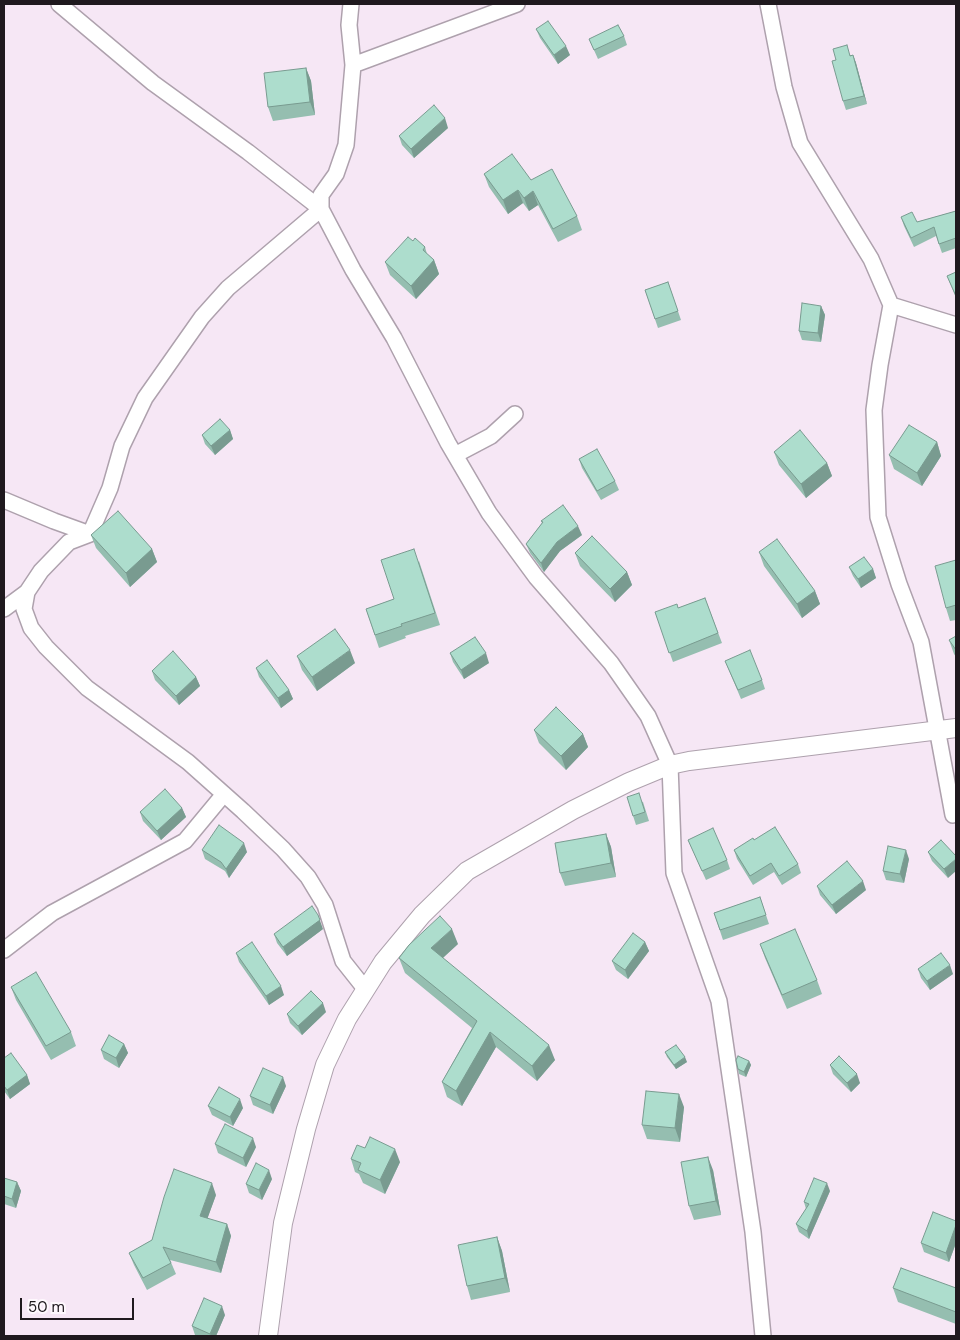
<!DOCTYPE html>
<html>
<head>
<meta charset="utf-8">
<style>
	body { margin:0 }
	#map { position:relative; width:960px; height:1340px; overflow:hidden; background:#f6e7f5; font-family:"DM Sans",sans-serif }
	canvas { display:block }
	.frame { position:absolute; inset:0; border:5px solid #1f191e; pointer-events:none }
	.scale { position:absolute; left:20px; top:1298px; width:114px; height:22px; box-sizing:border-box; border:2px solid #1f191e; border-top:0; padding-left:6px; font-size:15px; line-height:18px; white-space:nowrap; color:#1f191e; -webkit-text-stroke:4px #fef8fd; paint-order:stroke }
</style>
</head>
<body>
<div id="map">
<canvas width="960" height="1340"></canvas>
<div class="frame"></div>
<div class="scale">50 m</div>
</div>
<script>
const context = document.querySelector('canvas').getContext('2d');
context.lineJoin = 'round';
const toPath = rows => new Path2D(rows.map(r => 'M' + r).join(''));
function stroke(path, color, width, dash) { context.strokeStyle = color; context.lineWidth = width; context.lineCap = dash ? 'butt' : 'round'; context.setLineDash(dash || []); context.stroke(path); }
function paint(path, color) { context.fillStyle = color; context.fill(path, 'evenodd'); }
const minor = toPath([
	[59,4,153,83,248,152,321,209,353,270,394,338,448,443,489,513,536,577,611,663,648,716,670,765,674,873,719,1001,753,1232,763,1336],
	[351,4,349,25,353,65,346,145,336,174,321,195,321,209,228,288,202,317,145,398,122,446,110,488,90,534,69,542,41,571,27,592,24,609,31,628,46,647,87,688,188,762,243,811,283,849,308,877,325,905,343,961,366,990],
	[768,4,784,87,800,143,871,259,891,305,880,365,874,410,878,517,899,584,921,642,953,815],
	[353,65,517,4],
	[891,305,956,325],
	[455,455,491,436,515,414],
	[4,500,54,521,90,534],
	[4,609,27,592],
	[4,950,52,913,185,841,224,794]
]);
const tertiary = toPath([
	[268,1336,283,1223,306,1129,325,1065,347,1019,383,962,422,915,467,871,573,810,629,782,670,765,689,761,956,728]
]);
const wall = toPath([
	[536,29,570,55,558,64,540,38],
	[624,36,627,45,598,59,589,39],
	[850,55,853,55,856,63,867,104,846,110,843,101],
	[306,68,311,81,315,115,273,121,268,107],
	[448,128,414,158,402,145,399,136],
	[484,174,531,180,577,216,582,230,558,242,538,205,529,211,523,203,508,214,489,187],
	[956,211,956,248,942,253,936,236,914,247,904,226,901,217,917,222],
	[413,241,425,247,427,254,434,260,439,274,416,299,390,275,385,262],
	[956,272,956,298,947,276],
	[668,282,681,320,658,328,645,290],
	[821,306,825,315,821,342,802,340,799,331],
	[230,430,233,439,215,455,205,444,202,435],
	[937,442,941,456,922,486,894,469,889,455],
	[774,452,827,463,832,476,806,498,779,465],
	[579,459,615,481,619,490,601,500,582,468],
	[541,521,582,535,560,551,544,572,530,553,526,544,542,523],
	[91,535,152,549,157,562,130,587,96,548],
	[759,552,815,591,820,604,802,618,764,566],
	[575,553,627,572,632,585,615,602,580,566],
	[956,560,956,620,950,621,946,608],
	[419,561,440,625,405,636,406,638,379,648,366,609,394,599],
	[849,567,873,569,876,578,861,588,853,576],
	[705,598,722,643,673,662,655,612,678,608],
	[956,636,956,657,954,654,949,640],
	[450,653,489,663,464,679,453,662],
	[297,656,355,663,317,691,302,670],
	[725,661,762,680,765,689,741,699],
	[256,668,289,690,293,699,281,708,259,677],
	[152,671,196,677,200,686,179,705,155,680],
	[534,730,583,734,588,747,566,770,539,743],
	[627,797,643,802,649,821,636,825],
	[182,808,186,817,161,840,143,821,140,812],
	[606,834,611,847,616,877,565,886,560,873],
	[688,840,727,860,730,869,706,880],
	[754,840,798,864,801,873,782,885,774,872,753,885,737,859,734,850],
	[941,840,948,878,932,861,928,852],
	[202,850,247,852,229,878,225,871,205,859],
	[909,859,904,883,886,880,883,871],
	[817,886,866,890,836,914,820,895],
	[760,897,769,924,723,940,714,913],
	[323,929,287,956,277,943,274,934],
	[645,942,649,951,628,979,616,970,612,961],
	[458,944,443,958,555,1060,537,1081,496,1047,462,1106,447,1097,442,1082,472,1028,405,973,399,958],
	[760,944,817,980,822,994,787,1009,765,958],
	[236,953,284,995,269,1005,239,962],
	[918,969,953,974,930,990,921,978],
	[11,987,71,1032,76,1046,51,1060,16,1000],
	[326,1012,302,1035,290,1023,287,1014],
	[124,1044,128,1053,119,1068,104,1059,101,1050],
	[665,1052,687,1062,676,1069,667,1057],
	[4,1058,27,1075,30,1084,10,1099,4,1091],
	[749,1061,751,1065,746,1077,739,1074,738,1069],
	[830,1065,860,1083,851,1092,833,1074],
	[286,1086,273,1114,253,1105,250,1096],
	[208,1106,243,1108,233,1126,212,1115],
	[684,1107,680,1142,647,1139,642,1125],
	[215,1144,256,1147,246,1167,218,1153],
	[351,1159,400,1162,385,1194,363,1183,359,1174,355,1172],
	[713,1170,721,1215,694,1220,689,1206],
	[4,1178,17,1182,21,1191,16,1208,4,1204],
	[272,1179,262,1200,249,1193,246,1184],
	[830,1191,809,1239,799,1232,796,1224,806,1209,804,1202],
	[216,1195,207,1219,227,1224,231,1236,221,1273,170,1260,176,1274,147,1290,134,1265,129,1253,152,1240],
	[956,1221,956,1243,949,1262,924,1252,921,1243],
	[497,1237,502,1251,510,1292,471,1300,467,1286],
	[893,1288,956,1288,956,1324,898,1302],
	[225,1315,216,1336,197,1336,195,1335,192,1326]
]);
const shadedWall = toPath([
	[566,46,570,55,558,64,554,55],
	[853,55,856,63,867,104,864,96],
	[306,68,311,81,315,115,310,102],
	[445,118,448,128,414,158,411,149],
	[518,190,523,203,508,214,503,200],
	[533,191,538,205,529,211,524,198],
	[434,260,439,274,416,299,411,286],
	[821,306,825,315,821,342,818,333],
	[230,430,233,439,215,455,211,446],
	[937,442,941,456,922,486,917,473],
	[827,463,832,476,806,498,801,484],
	[578,526,582,535,560,551,544,572,541,563,557,542],
	[152,549,157,562,130,587,126,573],
	[873,569,876,578,861,588,858,579],
	[627,572,632,585,615,602,610,589],
	[815,591,820,604,802,618,797,604],
	[350,650,355,663,317,691,312,677],
	[486,653,489,663,464,679,461,670],
	[196,677,200,686,179,705,176,696],
	[289,690,293,699,281,708,278,698],
	[583,734,588,747,566,770,561,756],
	[182,808,186,817,161,840,157,831],
	[606,834,611,847,616,877,611,863],
	[244,843,247,852,229,878,226,869],
	[906,850,909,859,904,883,900,874],
	[956,859,956,871,948,878,944,869],
	[863,881,866,890,836,914,832,905],
	[318,915,323,929,287,956,283,947],
	[452,929,458,944,437,963,431,948],
	[645,942,649,951,628,979,625,970],
	[950,965,953,974,930,990,927,981],
	[281,986,284,995,269,1005,266,996],
	[323,1003,326,1012,302,1035,298,1026],
	[490,1032,496,1047,462,1106,456,1091],
	[124,1044,128,1053,119,1068,116,1058],
	[549,1045,555,1060,537,1081,532,1066],
	[685,1057,687,1062,676,1069,674,1065],
	[749,1061,751,1065,746,1077,744,1072],
	[857,1074,860,1083,851,1092,847,1083],
	[27,1075,30,1084,10,1099,7,1090],
	[283,1077,286,1086,273,1114,270,1105],
	[679,1094,684,1107,680,1142,675,1128],
	[240,1099,243,1108,233,1126,230,1117],
	[253,1138,256,1147,246,1167,243,1158],
	[395,1149,400,1162,385,1194,380,1180],
	[708,1157,713,1170,721,1215,716,1201],
	[269,1170,272,1179,262,1200,259,1190],
	[17,1182,21,1191,16,1208,12,1199],
	[212,1183,216,1195,204,1228,200,1216],
	[827,1183,830,1191,809,1239,807,1231],
	[227,1224,231,1236,221,1273,216,1262],
	[956,1225,956,1243,949,1262,946,1253],
	[497,1237,502,1251,510,1292,505,1278],
	[222,1306,225,1315,216,1336,211,1336,210,1334]
]);
const building = toPath([
	[548,21,566,46,554,55,536,29,548,21],
	[618,25,624,36,594,50,589,39,618,25],
	[847,45,850,56,853,55,864,96,843,101,832,61,836,60,833,49,847,45],
	[306,68,310,102,268,107,264,73,306,68],
	[434,105,445,118,411,149,399,136,434,105],
	[512,154,531,180,552,169,577,216,553,229,533,191,524,198,518,190,503,200,484,174,512,154],
	[956,211,956,238,939,244,934,227,911,238,901,217,912,212,917,222,956,211],
	[408,237,413,241,415,238,425,247,423,250,434,260,411,286,385,262,408,237],
	[956,272,956,296,947,276,956,272],
	[668,282,678,311,655,319,645,290,668,282],
	[802,303,821,306,818,333,799,331,802,303],
	[220,419,230,430,211,446,202,435,220,419],
	[909,425,937,442,917,473,889,455,909,425],
	[800,430,827,463,801,484,774,452,800,430],
	[597,449,615,481,597,491,579,459,597,449],
	[563,505,578,526,557,542,541,563,526,544,543,522,541,521,563,505],
	[118,511,152,549,126,573,91,535,118,511],
	[592,536,627,572,610,589,575,553,592,536],
	[777,539,815,591,797,604,759,552,777,539],
	[414,549,435,613,401,624,402,626,375,635,366,609,394,599,381,560,414,549],
	[864,557,873,569,858,579,849,567,864,557],
	[956,560,956,605,946,608,935,566,956,560],
	[705,598,718,633,669,653,655,612,677,604,678,608,705,598],
	[335,629,350,650,312,677,297,656,335,629],
	[956,636,956,650,949,640,956,636],
	[475,637,486,653,461,670,450,653,475,637],
	[750,650,762,680,738,690,725,661,750,650],
	[173,651,196,677,176,696,152,671,173,651],
	[267,660,289,690,278,698,256,668,267,660],
	[556,707,583,734,561,756,534,730,556,707],
	[165,789,182,808,157,831,140,812,165,789],
	[639,793,645,812,633,816,627,797,639,793],
	[219,825,244,843,226,869,221,862,202,850,219,825],
	[775,827,798,864,779,876,771,863,750,876,734,850,753,838,754,840,775,827],
	[713,828,727,860,702,871,688,840,713,828],
	[606,834,611,863,560,873,555,843,606,834],
	[941,840,956,856,956,859,944,869,928,852,941,840],
	[888,846,906,850,900,874,883,871,888,846],
	[847,861,863,881,832,905,817,886,847,861],
	[760,897,766,915,720,930,714,913,760,897],
	[312,906,318,915,320,920,283,947,274,934,312,906],
	[440,916,452,929,431,948,549,1045,532,1066,490,1032,456,1091,442,1082,477,1021,399,958,409,945,440,916],
	[795,929,817,980,782,995,760,944,795,929],
	[633,933,645,942,625,970,612,961,633,933],
	[252,942,281,986,266,996,236,953,252,942],
	[941,953,950,965,927,981,918,969,941,953],
	[36,972,71,1032,46,1046,11,987,36,972],
	[311,991,323,1003,298,1026,287,1014,311,991],
	[109,1035,124,1044,116,1058,101,1050,109,1035],
	[676,1045,685,1057,674,1065,665,1052,676,1045],
	[11,1053,27,1075,7,1090,4,1086,4,1058,11,1053],
	[738,1056,749,1061,744,1072,738,1069,736,1060,738,1056],
	[839,1056,857,1074,847,1083,830,1065,839,1056],
	[263,1068,283,1077,270,1105,250,1096,263,1068],
	[219,1087,240,1099,230,1117,208,1106,219,1087],
	[646,1091,679,1094,675,1128,642,1125,646,1091],
	[225,1124,253,1138,243,1158,215,1144,225,1124],
	[370,1137,395,1149,380,1180,358,1170,361,1163,351,1159,357,1145,365,1148,370,1137],
	[708,1157,716,1201,689,1206,681,1162,708,1157],
	[256,1163,269,1170,259,1190,246,1184,256,1163],
	[174,1169,212,1183,200,1216,227,1224,216,1262,163,1247,171,1263,143,1278,129,1253,152,1240,164,1197,174,1169],
	[4,1178,17,1182,12,1199,4,1196,4,1178],
	[814,1178,827,1183,807,1231,796,1224,809,1204,804,1202,814,1178],
	[933,1212,956,1221,956,1225,946,1253,921,1243,933,1212],
	[497,1237,505,1278,467,1286,458,1245,497,1237],
	[901,1268,956,1288,956,1312,893,1288,901,1268],
	[204,1298,222,1306,210,1334,192,1326,204,1298]
]);
stroke(minor, '#aea1ad', 18);
stroke(tertiary, '#aea1ad', 20);
stroke(minor, '#fff', 15);
stroke(tertiary, '#fff', 18);
paint(wall, '#95beb0');
paint(shadedWall, '#799b90');
paint(building, '#adddcd');
stroke(building, '#799b90', 1);
</script>
</body>
</html>
